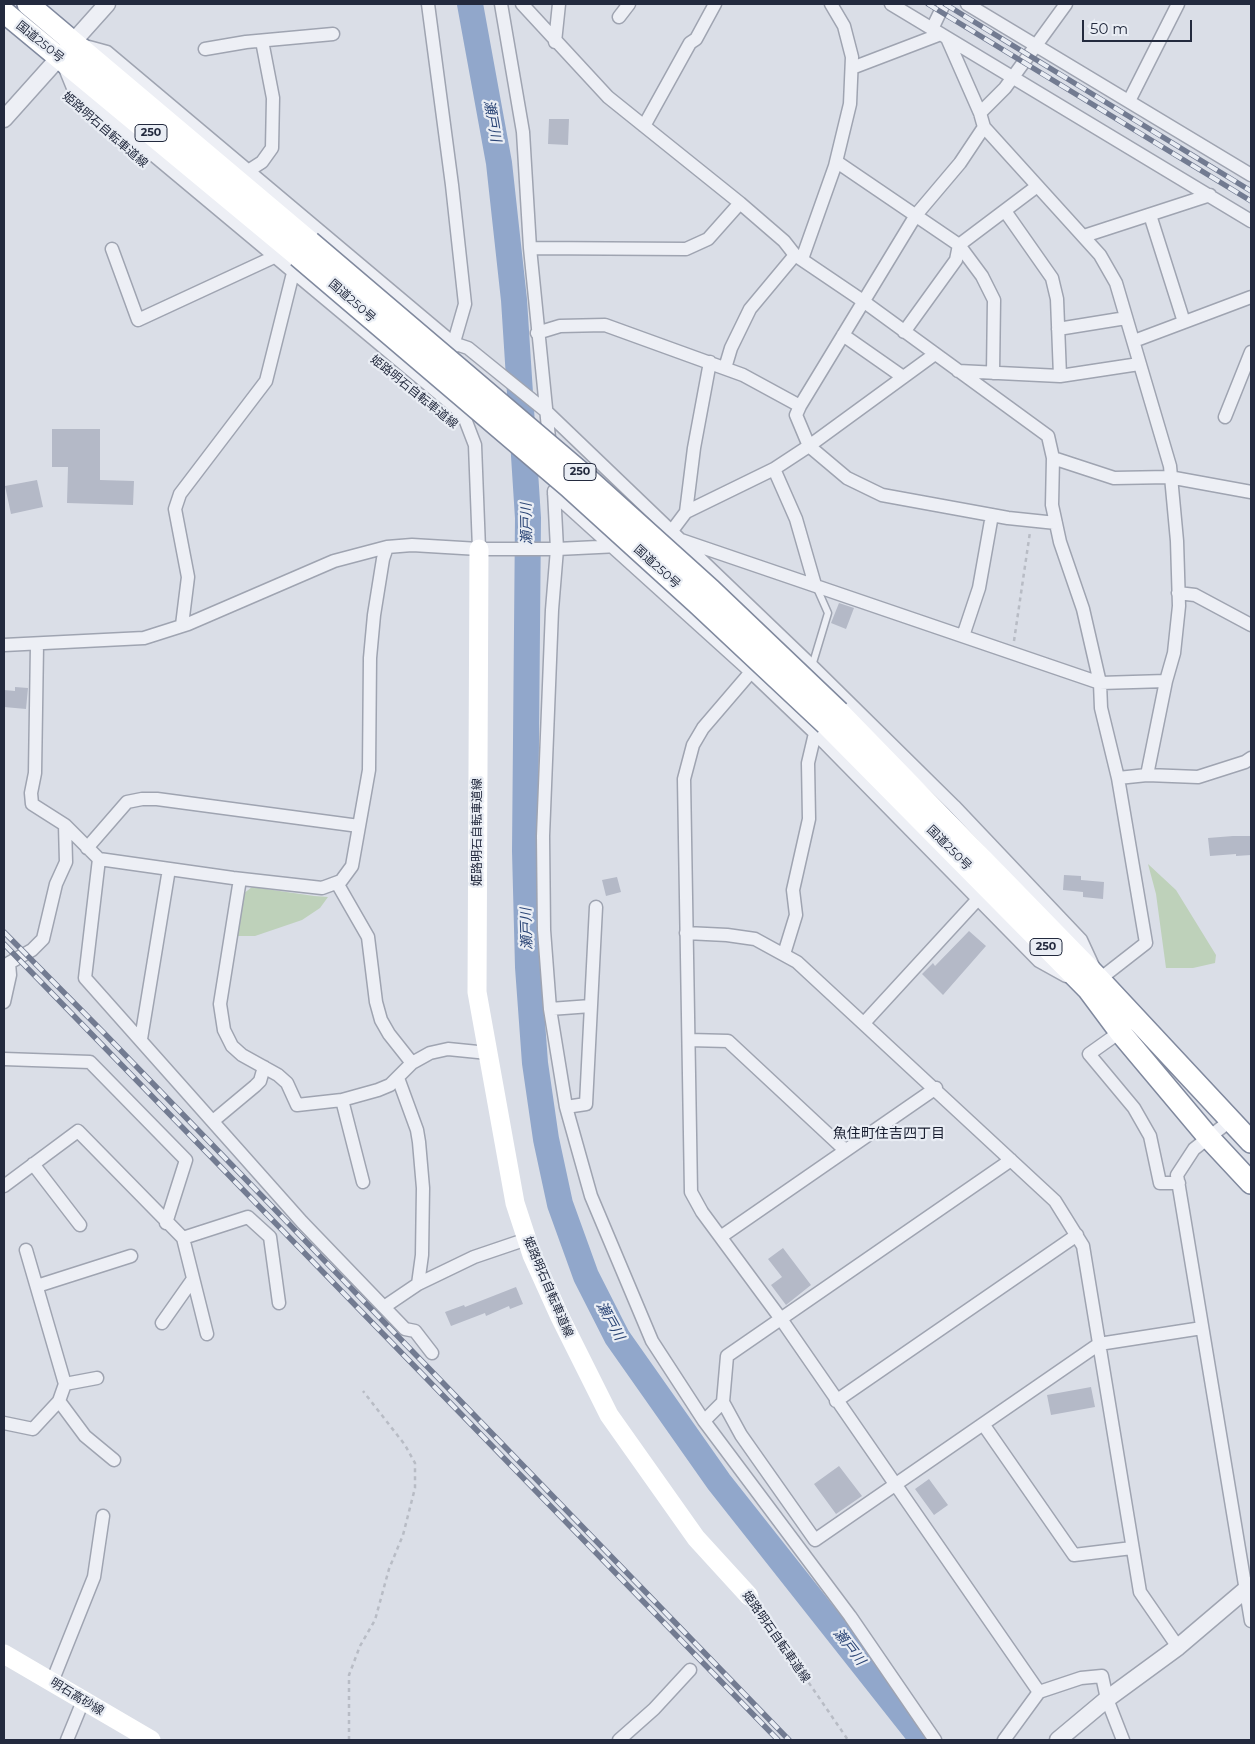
<!DOCTYPE html>
<html>
<head>
<meta charset="utf-8">
<style>
	body { margin:0 }
	#map { position:relative; width:1255px; height:1744px; overflow:hidden; background:#dadee7; font-family:Montserrat,sans-serif }
	canvas { display:block }
	.frame { position:absolute; inset:0; border:5px solid #232a3e; pointer-events:none }
	.scale { position:absolute; left:1082px; top:20px; width:110px; height:22px; box-sizing:border-box; border:2px solid #232a3e; border-top:0; padding-left:6px; font-size:15px; line-height:18px; white-space:nowrap; color:#232a3e; -webkit-text-stroke:4px #e9edf4; paint-order:stroke }
</style>
</head>
<body>
<div id="map">
<canvas width="1255" height="1744"></canvas>
<div class="frame"></div>
<div class="scale">50 m</div>
</div>
<script>
const context = document.querySelector('canvas').getContext('2d');
context.lineJoin = 'round';
function paint(path, color) { context.fillStyle = color; context.fill(path, 'evenodd'); }
const toPath = rows => new Path2D(rows.map(r => 'M' + r).join(''));
function stroke(path, color, width, dash) { context.strokeStyle = color; context.lineWidth = width; context.lineCap = dash ? 'butt' : 'round'; context.setLineDash(dash || []); context.stroke(path); }
function drawText(font, color, halo, rows, align = 'center') {
  context.font = font + ' Montserrat,"Noto Sans JP",sans-serif'; context.lineWidth = 4.5; context.setLineDash([]); context.textBaseline = 'middle'; context.strokeStyle = halo; context.fillStyle = color; for (const [text, x, y, turn = 0] of rows) {
    context.save(); context.translate(x, y); context.rotate((+turn || 0) * Math.PI / 180); context.textAlign = isNaN(turn) ? turn : align; if (halo) context.strokeText(text, 0, 0); context.fillText(text, 0, 0); context.restore();
  }
}
const green = toPath([
	[1148,864,1176,890,1216,955,1215,963,1193,968,1166,968,1156,894],
	[252,887,314,896,328,897,320,908,302,920,255,936,237,936,243,894]
]);
const river = toPath([
	[470,4,499,163,514,300,528,518,525,851,528,967,535,1063,546,1139,560,1204,586,1276,617,1337,719,1482,923,1740]
]);
const building = toPath([
	[549,119,569,119,568,145,548,144],
	[52,429,100,429,100,480,134,481,133,505,67,503,68,467,52,467],
	[37,480,43,507,11,514,5,486],
	[839,603,854,608,846,629,831,623],
	[15,687,28,688,26,709,4,707,4,690,15,691],
	[1233,836,1251,836,1251,855,1236,856,1236,854,1210,856,1208,838],
	[1064,875,1081,876,1081,880,1104,882,1103,899,1083,897,1083,892,1063,890],
	[617,877,621,892,606,896,602,880],
	[969,931,986,946,943,995,922,974,933,963,935,966],
	[783,1248,811,1285,786,1305,771,1285,782,1277,768,1259],
	[516,1287,523,1304,510,1309,509,1306,486,1316,485,1313,451,1326,445,1312,464,1305,465,1307],
	[1091,1387,1095,1407,1051,1415,1047,1395],
	[839,1466,862,1496,836,1514,814,1484],
	[929,1479,948,1505,934,1515,915,1489]
]);
const path = toPath([
	[1014,641,1030,532],
	[759,1610,848,1740],
	[349,1740,349,1675,360,1646,375,1620,389,1569,403,1535,415,1488,415,1463,405,1445,363,1391]
]);
const service = toPath([
	[812,666,828,613,816,586]
]);
const minor = toPath([
	[428,4,452,185,465,304,452,349],
	[501,4,523,132,530,248,550,448],
	[522,4,608,97,740,203,784,241,795,255,863,301,1048,436,1053,458,1052,505,1060,542,1083,609,1100,683,1101,708,1118,778,1146,943,1096,982],
	[891,4,1251,221],
	[967,4,1251,175],
	[619,17,629,4],
	[932,29,944,4],
	[555,42,559,4],
	[85,46,107,52,453,343,468,348,547,412,812,666,954,806,1081,940,1093,966],
	[205,49,246,42,333,34],
	[64,66,73,88,455,407,465,419,475,445,479,549],
	[852,68,941,34],
	[1129,101,1178,4],
	[980,113,1005,88,1066,4],
	[644,126,690,43,696,39,715,4],
	[837,162,959,245,982,276,994,300,993,373],
	[248,171,262,162,272,148,273,98,262,41],
	[1005,211,1052,278,1057,299,1060,376],
	[1150,215,1184,322],
	[1084,236,1210,195],
	[530,248,686,249,708,239,740,203],
	[112,249,138,320,274,257],
	[802,259,835,166,850,104,852,57,844,26,831,4],
	[1058,329,1126,318],
	[904,332,956,260,959,245,1036,187],
	[537,333,560,326,605,325,743,375,800,406],
	[843,335,903,377],
	[1134,341,1251,297],
	[935,354,809,446,847,478,882,495,1008,518,1056,523],
	[725,368,731,348,750,309,795,255],
	[958,371,1060,376,1139,364],
	[1225,417,1251,352],
	[1053,458,1114,478,1169,477,1251,492],
	[774,469,796,519,815,585],
	[554,491,557,549,552,610,543,836,544,930,550,1009,566,1107,591,1196,652,1341,704,1421,850,1616,935,1740],
	[554,494,751,672,816,734,1039,961,1066,976],
	[686,512,694,448,710,362],
	[671,532,686,512,774,469,809,446,796,415,800,406,916,215,960,163,984,127],
	[659,545,672,544,681,540,1100,683,1166,681,1174,653,1179,606,1177,541,1170,466,1116,283,1100,255,984,127,980,113,947,38],
	[1178,593,1195,595,1251,625],
	[182,625,188,577,175,509,180,494,266,381,293,273],
	[963,636,979,588,992,515],
	[4,645,144,638,188,624,334,561,387,547,412,545,479,549,557,549,619,546],
	[37,645,35,773,31,793,32,804,65,825,99,859,233,878,322,888,341,881,352,866,369,770,370,658,374,615,383,559,387,547],
	[751,672,703,728,693,745,684,779,691,1192,702,1212,781,1319,1039,1692],
	[1147,775,1166,681],
	[1118,778,1147,775,1198,777,1245,762,1251,758],
	[87,848,127,802,142,799,157,799,359,826],
	[99,859,85,978,302,1222,405,1329,415,1331,432,1353],
	[240,879,220,1004,224,1030,232,1046,242,1055,278,1075,287,1083,297,1105,342,1100,378,1090,390,1085,412,1063,430,1053,448,1049,488,1053],
	[337,883,368,937,376,1002,381,1020,389,1034,412,1063],
	[686,933,727,935,755,939,797,962,1055,1201,1083,1246,1140,1592,1178,1647],
	[784,954,796,915,793,890,809,819,808,763,816,729],
	[4,1002,10,975,9,963,32,950,43,939,56,884,66,862,65,825],
	[550,1009,591,1006],
	[864,1023,978,899],
	[1120,1032,1089,1054,1134,1108,1150,1136,1160,1183,1179,1183],
	[141,1039,169,869],
	[689,1040,728,1041,845,1150],
	[4,1059,90,1062,186,1160,166,1223],
	[398,1078,417,1130,419,1142,423,1188,422,1255,418,1284],
	[342,1100,363,1182],
	[566,1107,586,1104,596,907],
	[1231,1120,1194,1149,1177,1175,1251,1621],
	[213,1121,255,1086,260,1081,264,1067],
	[1011,1160,727,1356,723,1402,741,1435,815,1540,1099,1344,1202,1328],
	[33,1164,80,1225],
	[4,1186,78,1131,183,1238,207,1334],
	[722,1236,936,1088],
	[183,1238,248,1217,270,1237,279,1303],
	[37,1286,131,1256],
	[384,1307,418,1284,474,1257,527,1239],
	[162,1323,193,1279],
	[65,1384,97,1378],
	[59,1401,85,1436,114,1460],
	[836,1401,1077,1235],
	[704,1421,723,1402],
	[4,1423,33,1429,59,1401,65,1384,26,1250],
	[983,1424,1074,1555,1132,1548],
	[52,1682,94,1577,103,1516],
	[67,1740,83,1701],
	[619,1740,654,1709,690,1670],
	[1004,1740,1039,1692,1081,1678,1102,1676,1107,1699,1123,1740]
]);
const tertiary = toPath([
	[4,119,107,4],
	[1058,1740,1107,1699,1178,1647,1251,1585]
]);
const secondary = toPath([
	[479,549,477,992,515,1203,532,1255,560,1317,609,1415,696,1538,749,1596],
	[4,1654,151,1740]
]);
const trunk = toPath([
	[28,4,310,242],
	[4,12,298,256],
	[839,712,1099,979,1251,1142],
	[826,724,1088,989,1120,1032,1209,1138,1251,1183]
]);
const rail = toPath([
	[928,4,1251,201],
	[945,4,1251,191],
	[4,932,103,1032,789,1740],
	[4,944,778,1740]
]);
const trunkBridge = toPath([
	[310,242,579,471,711,590,839,712],
	[298,256,568,486,698,604,826,724]
]);
const shields = [
	[151,133,32],
	[580,472,32],
	[1046,947,32]
];
const shieldNames = [
	["250",151,133],
	["250",580,472],
	["250",1046,947]
];
const streetNames = [
	["国道250号",40,42,39],
	["姫路明石自転車道線",105,130,41],
	["国道250号",352,301,41],
	["姫路明石自転車道線",414,392,39],
	["国道250号",657,567,42],
	["姫路明石自転車道線",477,832,-90],
	["国道250号",949,848,45],
	["姫路明石自転車道線",548,1287,67],
	["姫路明石自転車道線",776,1637,55],
	["明石高砂線",77,1697,31]
];
const waterNames = [
	["瀬戸川",492,121,80],
	["瀬戸川",527,524,-91],
	["瀬戸川",527,929,-92],
	["瀬戸川",610,1321,61],
	["瀬戸川",849,1647,52]
];
const neighbourhoodNames = [
	["魚住町住吉四丁目",889,1134]
];
paint(green, '#bed1ba');
stroke(river, '#91a7cb', 26);
paint(building, '#b4b9c7');
stroke(service, '#9fa4b1', 9);
stroke(minor, '#9fa4b1', 15);
stroke(tertiary, '#9fa4b1', 19);
stroke(trunk, '#80899e', 24);
stroke(path, '#b8bcc5', 2.5, [4, 4]);
stroke(service, '#edeff5', 6);
stroke(minor, '#edeff5', 12);
stroke(tertiary, '#edeff5', 16);
stroke(secondary, '#fff', 19);
stroke(trunk, '#fff', 21);
stroke(rail, '#727b91', 5.5);
stroke(rail, '#e9edf4', 4, [11]);
stroke(trunkBridge, '#80899e', 24, []);
stroke(trunkBridge, '#fff', 21);
for (const [x, y, w] of shields) { const box = new Path2D(); box.roundRect(x - w / 2, y - 8.5, w, 17, 4); context.fillStyle = '#e9edf4'; context.fill(box); stroke(box, '#232a3e', 1); }
drawText('bold 11px', '#232a3e', null, shieldNames);
drawText('12px', '#232a3e', '#e9edf4', streetNames);
drawText('italic 14px', '#2a4475', '#e9edf4', waterNames);
drawText('14px', '#161c2e', '#e9edf4', neighbourhoodNames);
</script>
</body>
</html>
